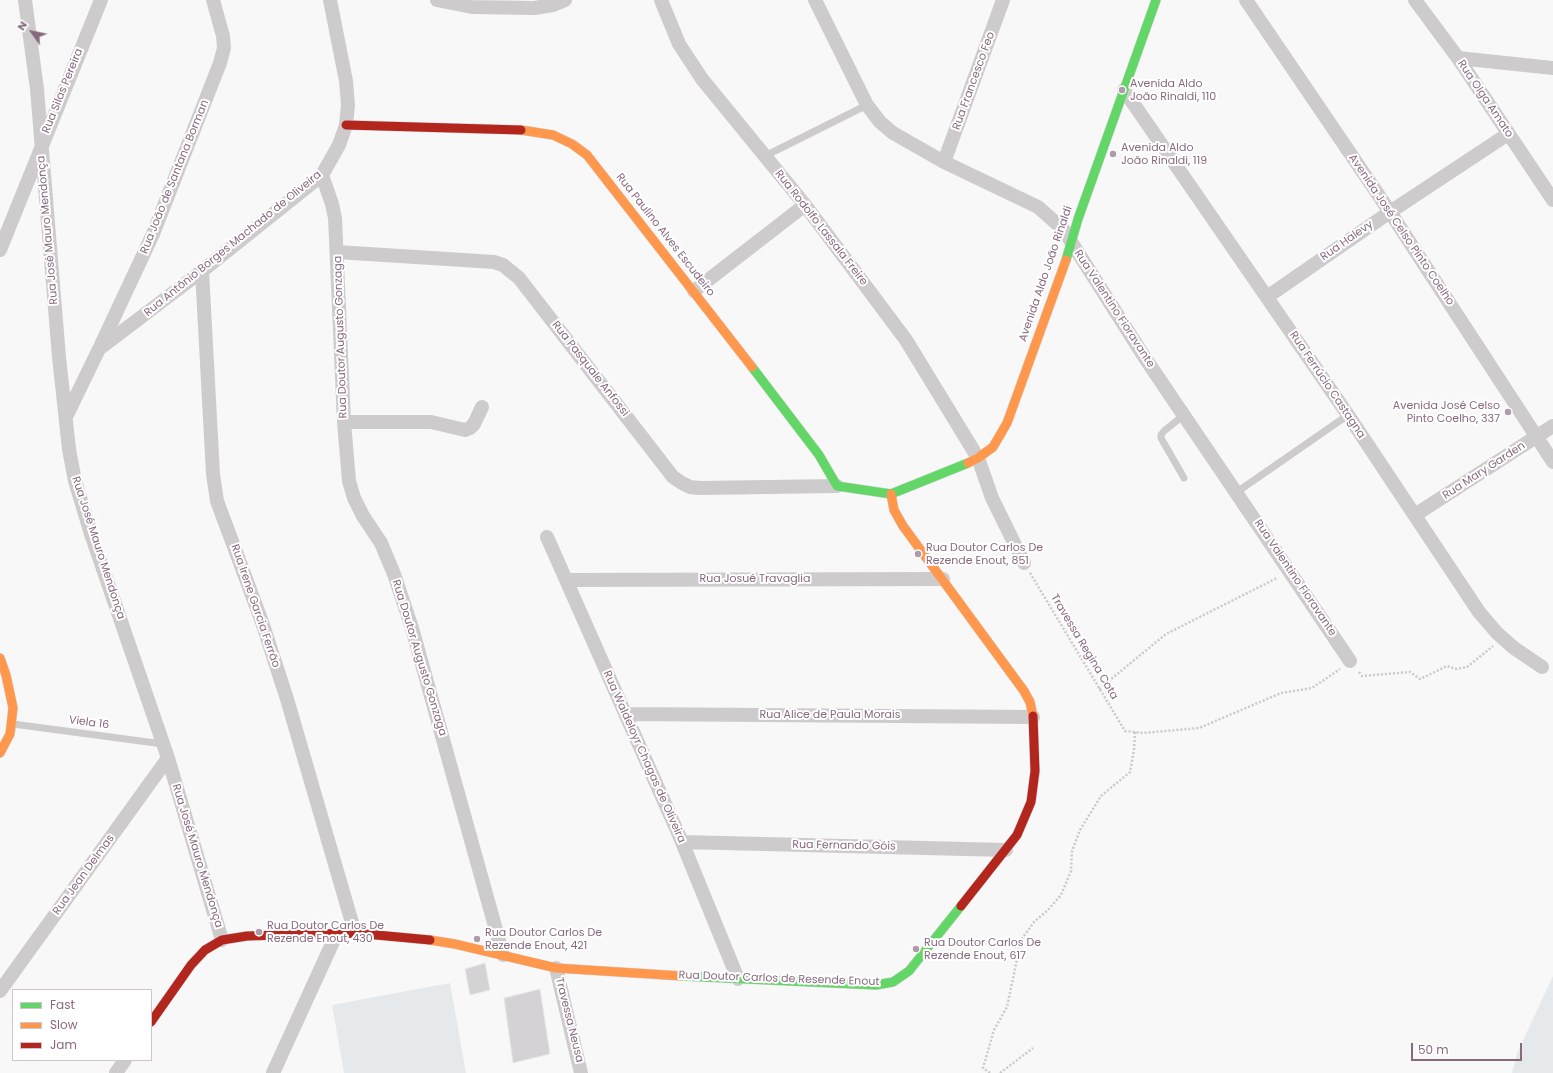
<!DOCTYPE html>
<html>
<head>
<meta charset="utf-8">
<style>
	body { margin:0 }
	#map { position:relative; width:1553px; height:1073px; overflow:hidden; background:#f8f8f8; font-family:Poppins,sans-serif }
	canvas { display:block }
	.legend { position:absolute; left:12px; top:989px; width:140px; height:72px; box-sizing:border-box; background:#fff; border:1px solid #cfc3cc; margin:0; padding:5px 7px; list-style:none; font-size:12px; color:#87697f }
	.legend li { display:flex; align-items:center; gap:8px; height:20px }
	.legend b { width:20px; border:1px solid #cfc3cc }
	.north { position:absolute; left:12px; top:12px; width:40px; height:40px; -webkit-text-stroke:3px #fff; paint-order:stroke; rotate:303deg; font-size:11px; font-weight:700; line-height:16px; text-align:center; color:#87697f }
	.north::after { content:''; display:block; margin:auto; width:14px; height:18px; background:#87697f; clip-path:polygon(50% 0,100% 100%,50% 72%,0 100%) }
	.scale { position:absolute; left:1411px; top:1043px; width:111px; height:18px; box-sizing:border-box; border:2px solid #87697f; border-top:0; padding-left:5px; font-size:12px; line-height:14px; white-space:nowrap; color:#87697f; -webkit-text-stroke:3px #fff; paint-order:stroke }
</style>
</head>
<body>
<div id="map">
<canvas width="1553" height="1073"></canvas>
<ul class="legend">
<li><b style="height:5px;background:#63d668"></b>Fast</li>
<li><b style="height:5px;background:#ff974d"></b>Slow</li>
<li><b style="height:5px;background:#b3261e"></b>Jam</li>
</ul>
<div class="north">N</div>
<div class="scale">50 m</div>
</div>
<script>
const context = document.querySelector('canvas').getContext('2d');
context.lineJoin = 'round';
function paint(path, color) { context.fillStyle = color; context.fill(path, 'evenodd'); }
const toPath = rows => new Path2D(rows.map(r => 'M' + r).join(''));
function stroke(path, color, width, dash) { context.strokeStyle = color; context.lineWidth = width; context.lineCap = dash ? 'butt' : 'round'; context.setLineDash(dash || []); context.stroke(path); }
function drawText(font, color, halo, rows, align = 'center') {
  context.font = font + ' Poppins,sans-serif'; context.lineWidth = 4; context.setLineDash([]); context.textBaseline = 'middle'; context.strokeStyle = halo; context.fillStyle = color; for (const [text, x, y, turn = 0] of rows) {
    context.save(); context.translate(x, y); context.rotate((+turn || 0) * Math.PI / 180); context.textAlign = isNaN(turn) ? turn : align; if (halo) context.strokeText(text, 0, 0); context.fillText(text, 0, 0); context.restore();
  }
}
const green = toPath([
	[1553,976,1553,1073,1512,1073,1517,1053],
	[450,983,466,1073,344,1073,332,1005]
]);
const building = toPath([
	[485,963,490,990,470,995,465,969,485,963],
	[540,989,550,1054,513,1063,504,998,540,989]
]);
const path = toPath([
	[1030,573,1125,731,1143,733,1199,728,1281,693,1312,688,1340,669],
	[1359,672,1362,676,1410,672,1420,679,1447,666,1456,669,1467,667,1493,646],
	[1099,689,1166,634,1277,578],
	[990,1073,983,1068,994,1030,1007,1007,1021,940,1034,922,1048,910,1061,895,1071,871,1072,851,1080,830,1101,796,1130,772,1134,750,1135,732],
	[1000,1073,1033,1048]
]);
const lane = toPath([
	[765,156,867,105],
	[1184,415,1164,431,1161,435,1161,438,1184,478],
	[1237,492,1348,415],
	[13,724,163,744]
]);
const street = toPath([
	[25,0,37,89,59,357,69,449,75,481,91,534,168,758,222,940],
	[437,0,472,7,534,8,553,5,565,0],
	[661,0,679,44,702,79,805,205,906,340,978,458,992,498,1024,563],
	[815,0,867,105,880,122,893,133,944,162,1038,207,1063,229,1145,358,1350,661],
	[1246,0,1390,212,1553,462],
	[1415,0,1458,58,1553,200],
	[1458,58,1553,68],
	[1124,90,1348,415,1479,612,1497,633,1514,648,1542,667],
	[944,162,1003,0],
	[322,175,332,204,335,218,344,422,349,481,354,498,363,516,381,543,394,574,412,628,503,955],
	[0,250,101,0],
	[337,252,494,262,503,265,519,278,673,477,682,483,690,487,700,488,837,486],
	[202,271,213,474,217,501,262,622,287,699,355,933],
	[694,291,805,205],
	[1267,297,1390,212,1508,134],
	[101,345,153,234,220,63,224,48,223,36,213,0],
	[66,417,99,349,202,271,322,175,339,145,346,125,348,105,346,81,330,0],
	[344,422,431,422,465,430,470,428,474,424,482,407],
	[1415,515,1553,426],
	[547,537,682,842,738,979],
	[567,580,943,579],
	[626,714,1033,717],
	[682,842,1006,850],
	[556,968,581,1073],
	[0,991,168,758],
	[116,1073,125,1060],
	[273,1073,337,933]
]);
const fast = toPath([
	[1066,260,1078,219,1156,0],
	[752,367,819,455,837,486,891,494,968,463],
	[682,976,876,985,893,982,909,971,961,906]
]);
const slow = toPath([
	[521,130,553,135,572,144,587,155,752,367],
	[968,463,978,458,993,447,1007,423,1066,260],
	[891,494,894,510,903,526,1024,691,1030,702,1033,716],
	[0,658,6,675,13,708,10,734,0,753],
	[430,940,455,944,556,968,682,976]
]);
const jam = toPath([
	[346,125,521,130],
	[961,906,1017,835,1031,802,1035,771,1033,716],
	[151,1022,191,965,205,950,222,940,247,936,355,933,430,940]
]);
const markers = [
	[1122,90,4,"#af9ba9"],
	[1113,154,4,"#af9ba9"],
	[1508,412,4,"#af9ba9"],
	[918,554,4,"#af9ba9"],
	[259,932,4,"#af9ba9"],
	[477,939,4,"#af9ba9"],
	[916,949,4,"#af9ba9"]
];
const streetNames = [
	["Rua Francesco Feo",974,81,-70],
	["Rua Silas Pereira",63,91,-68],
	["Rua Olga Amato",1485,99,56],
	["Rua João de Santana Borman",175,177,-68],
	["Rua Rodolfo Lassala Freire",821,228,52],
	["Rua José Mauro Mendonça",48,230,-95],
	["Avenida José Celso Pinto Coelho",1401,230,56],
	["Rua Paulino Alves Escudeiro",665,235,52],
	["Rua Halevy",1347,241,-35],
	["Rua Antônio Borges Machado de Oliveira",233,244,-39],
	["Avenida Aldo João Rinaldi",1046,274,-71],
	["Rua Valentino Fioravante",1114,309,57],
	["Rua Doutor Augusto Gonzaga",341,337,-92],
	["Rua Pasquale Anfossi",590,369,52],
	["Rua Ferrúcio Castagna",1327,385,56],
	["Rua Mary Garden",1484,471,-33],
	["Rua José Mauro Mendonça",98,548,72],
	["Rua Valentino Fioravante",1295,578,56],
	["Rua Josué Travaglia",755,579],
	["Rua Irene Garcia Ferrão",255,606,71],
	["Travessa Regina Cota",1084,647,59],
	["Rua Doutor Augusto Gonzaga",419,658,73],
	["Rua Alice de Paula Morais",830,715],
	["Viela 16",89,723,8],
	["Rua Waldeloyr Chagas de Oliveira",644,757,66],
	["Rua Fernando Góis",844,846,1],
	["Rua José Mauro Mendonça",197,856,73],
	["Rua Jean Delmas",84,875,-54],
	["Rua Doutor Carlos de Resende Enout",779,979,2],
	["Travessa Neusa",569,1020,76]
];
const poiNames = [
	["Avenida Aldo",1130,84],
	["João Rinaldi, 110",1130,97],
	["Avenida Aldo",1121,148],
	["João Rinaldi, 119",1121,161],
	["Avenida José Celso",1500,406,"right"],
	["Pinto Coelho, 337",1500,419,"right"],
	["Rua Doutor Carlos De",926,548],
	["Rezende Enout, 851",926,561],
	["Rua Doutor Carlos De",267,926],
	["Rezende Enout, 430",267,939],
	["Rua Doutor Carlos De",485,933],
	["Rezende Enout, 421",485,946],
	["Rua Doutor Carlos De",924,943],
	["Rezende Enout, 617",924,956]
];
paint(green, '#e6e9eb');
paint(building, '#d4d2d4');
stroke(building, '#e8e8e8', 1);
stroke(fast, '#d7d5d6', 10);
stroke(slow, '#d7d5d6', 10);
stroke(jam, '#d7d5d6', 10);
stroke(path, '#cbc9ca', 2.5, [2, 2]);
stroke(lane, '#cecbcd', 7);
stroke(street, '#cecbcd', 14);
stroke(fast, '#63d668', 9);
stroke(slow, '#ff974d', 9);
stroke(jam, '#b3261e', 9);
for (const [x, y, r, color] of markers) { const dot = new Path2D(); dot.arc(x, y, r, 0, 2 * Math.PI); context.fillStyle = color; context.fill(dot); stroke(dot, '#fff', 1.5); }
drawText('11px', '#87697f', '#fff', streetNames);
drawText('11px', '#87697f', '#fff', poiNames, 'left');
</script>
</body>
</html>
